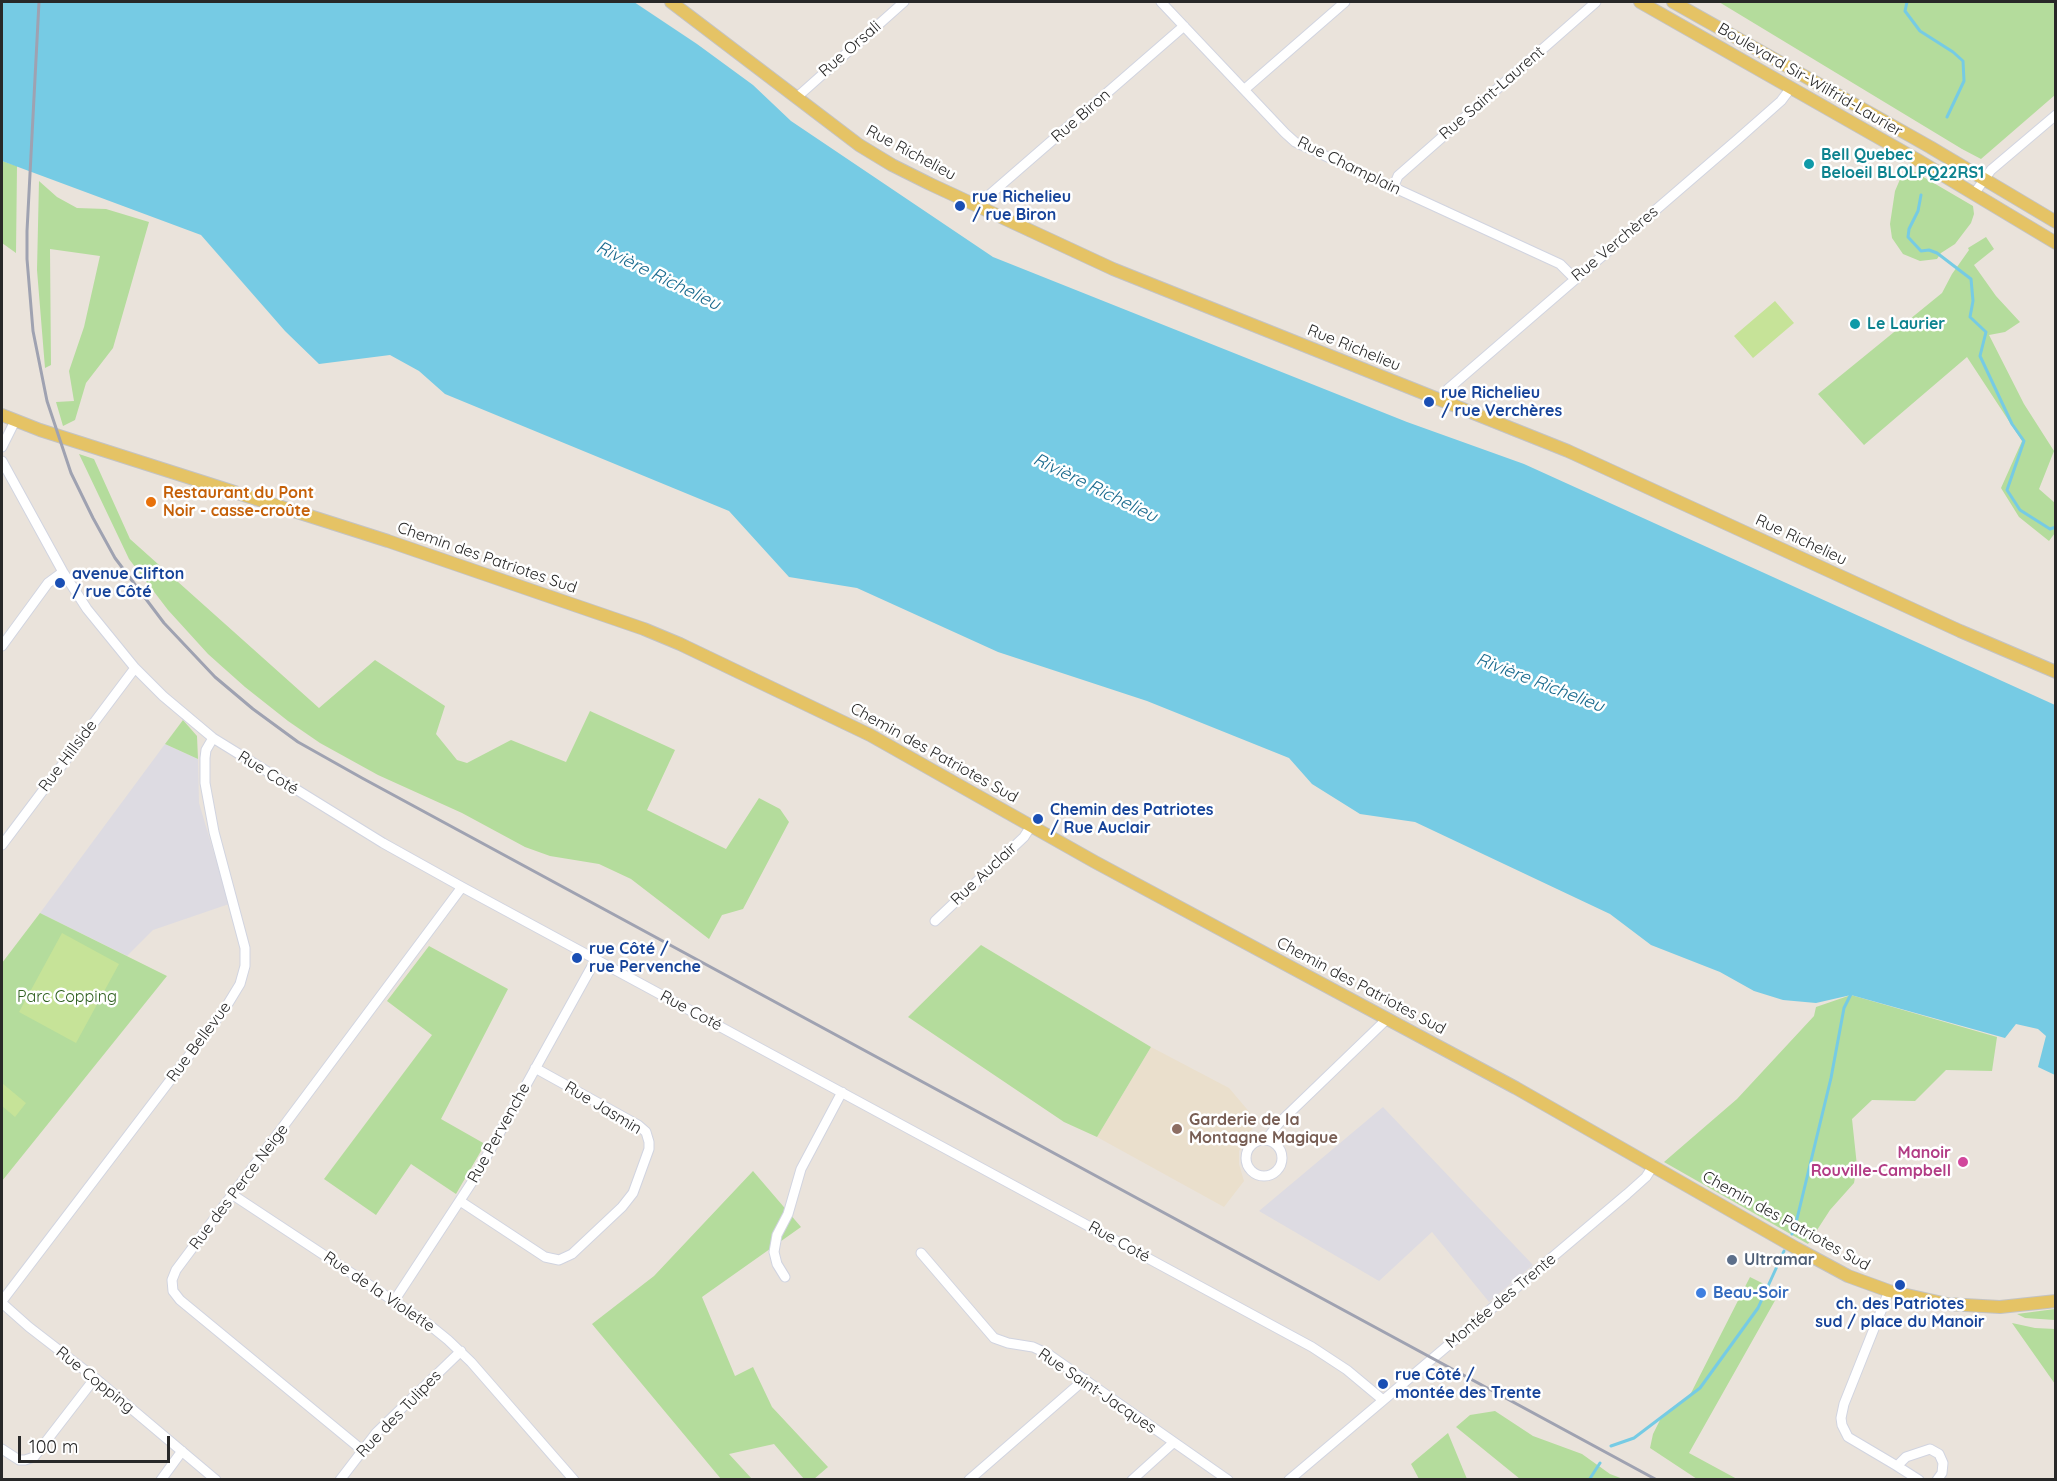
<!DOCTYPE html>
<html>
<head>
<meta charset="utf-8">
<style>
	body { margin:0 }
	#map { position:relative; width:2057px; height:1481px; overflow:hidden; background:#eae3db; font-family:Quicksand,sans-serif }
	canvas { display:block }
	.frame { position:absolute; inset:0; border:3px solid #282828; pointer-events:none }
	.scale { position:absolute; left:18px; top:1436px; width:152px; height:27px; box-sizing:border-box; border:3px solid #282828; border-top:0; padding-left:8px; font-size:18px; line-height:21px; white-space:nowrap; color:#282828; -webkit-text-stroke:4px #fff; paint-order:stroke }
</style>
</head>
<body>
<div id="map">
<canvas width="2057" height="1481"></canvas>
<div class="frame"></div>
<div class="scale">100 m</div>
</div>
<script>
const context = document.querySelector('canvas').getContext('2d');
context.lineJoin = 'round';
function paint(path, color) { context.fillStyle = color; context.fill(path, 'evenodd'); }
const toPath = rows => new Path2D(rows.map(r => 'M' + r).join(''));
function stroke(path, color, width, dash) { context.strokeStyle = color; context.lineWidth = width; context.lineCap = dash ? 'butt' : 'round'; context.setLineDash(dash || []); context.stroke(path); }
function drawText(font, color, halo, rows, align = 'center') {
  context.font = font + ' Quicksand,sans-serif'; context.lineWidth = 5; context.setLineDash([]); context.textBaseline = 'middle'; context.strokeStyle = halo; context.fillStyle = color; for (const [text, x, y, turn = 0] of rows) {
    context.save(); context.translate(x, y); context.rotate((+turn || 0) * Math.PI / 180); context.textAlign = isNaN(turn) ? turn : align; if (halo) context.strokeText(text, 0, 0); context.fillText(text, 0, 0); context.restore();
  }
}
const industrial = toPath([
	[165,744,198,759,199,803,229,904,153,930,127,956,40,913],
	[1383,1107,1533,1265,1489,1302,1432,1232,1379,1281,1259,1211]
]);
const education = toPath([
	[1151,1047,1229,1088,1257,1121,1239,1151,1239,1164,1244,1181,1224,1207,1097,1137]
]);
const green = toPath([
	[1719,2,2055,2,2055,95,1981,159,1962,149],
	[2,161,17,166,16,253,2,243],
	[1908,168,1973,206,1974,214,1971,223,1955,244,1941,253,1937,259,1920,261,1903,254,1892,238,1890,224,1895,191,1901,177],
	[39,181,57,197,77,208,106,209,149,222,113,348,86,383,75,420,63,426,56,402,74,401,69,371,84,327,100,256,50,249,51,365,45,368,37,270],
	[1986,237,1994,249,1974,265,1996,296,2020,322,2005,332,1989,335,2024,404,2054,451,2039,489,2055,503,2055,533,2049,541,2019,517,2001,488,2022,441,1967,357,1864,445,1818,394,1942,293,1952,274,1969,250,1968,248],
	[79,454,94,459,130,539,319,708,375,660,445,706,436,734,457,760,467,763,511,740,566,762,590,711,675,750,647,810,726,849,759,798,780,809,789,822,743,909,722,915,709,939,631,879,599,864,550,856,525,847,462,813,378,775,320,743,288,721,245,687,208,654,168,610,129,559],
	[183,720,197,736,198,759,165,744],
	[40,913,167,976,2,1181,2,963],
	[981,945,1151,1047,1097,1137,1064,1122,908,1017],
	[429,946,508,989,441,1119,485,1144,456,1194,411,1164,376,1215,324,1179,432,1035,387,1001],
	[1851,995,1997,1037,1992,1071,1946,1070,1915,1101,1872,1100,1852,1119,1857,1166,1854,1183,1830,1210,1808,1244,1664,1162,1737,1099,1814,1016,1816,1007],
	[753,1171,801,1227,702,1297,735,1376,753,1367,772,1407,828,1467,814,1479,804,1479,774,1444,729,1454,752,1479,721,1479,592,1324,654,1276],
	[1750,1277,1772,1288,1777,1297,1689,1453,1737,1479,1697,1479,1650,1448,1653,1434,1660,1420,1690,1395],
	[2055,1309,2055,1320,2025,1318,2017,1314],
	[2012,1323,2035,1328,2055,1329,2055,1384],
	[1495,1411,1533,1436,1582,1454,1610,1474,1623,1479,1520,1479,1456,1427,1470,1415],
	[1448,1433,1467,1479,1419,1479,1411,1464]
]);
const pitch = toPath([
	[1775,301,1794,323,1753,358,1734,336],
	[62,933,119,964,76,1043,19,1012],
	[2,1083,26,1103,15,1117,2,1106]
]);
const water = toPath([
	[2,2,634,2,697,44,753,85,791,121,993,257,1407,422,1524,464,2055,705,2055,1075,2038,1067,2046,1036,2038,1029,2016,1024,2005,1038,1851,995,1816,1003,1783,1000,1754,991,1720,972,1651,945,1610,914,1415,822,1360,814,1312,784,1289,758,1147,701,998,652,857,588,789,577,729,511,445,394,419,371,390,355,319,364,285,331,201,235,2,161]
]);
const stream = toPath([
	[1907,2,1905,11,1920,31,1953,52,1963,61,1964,81,1947,117],
	[1921,195,1918,211,1909,229,1908,237,1921,251,1929,250,1937,253,1971,279,1973,301,1970,317,1986,332,1980,356,2012,424,2024,441,2007,490,2020,510,2050,529,2056,527],
	[1792,1234,1795,1227,1831,1078,1844,1008,1852,992],
	[1611,1446,1634,1438,1700,1388,1758,1308,1784,1251],
	[1589,1480,1600,1463]
]);
const minor = toPath([
	[1161,2,1285,133,1295,142,1560,264,1575,279],
	[1245,89,1345,2],
	[796,98,904,2],
	[1393,188,1398,176,1596,2],
	[1974,194,1991,170,2056,115],
	[981,208,987,197,1184,26],
	[1442,401,1448,389,1738,139,1781,101,1790,89],
	[2,447,15,421],
	[2,461,63,572,87,609,135,668,163,696,213,738,383,843,462,887,1312,1347,1347,1370,1383,1400],
	[2,646,48,583,63,572],
	[2,845,135,668],
	[935,921,1024,837,1031,826],
	'1246 1158a18 18 0 1 1 36 0a18 18 0 1 1-36 0Z',
	[1266,1140,1279,1123,1387,1019],
	[233,1195,427,1323,448,1340,471,1362,574,1480],
	[460,1201,545,1257,559,1260,572,1254,622,1207,633,1193,649,1149,649,1142,646,1132,638,1125,535,1068],
	[921,1253,994,1338,1008,1343,1033,1347,1048,1354,1228,1480],
	[785,1277,777,1264,774,1252,777,1235,788,1214,801,1169,842,1092],
	[1889,1291,1844,1404,1841,1418,1842,1425,1848,1437,1897,1466],
	[2,1301,226,1007,240,984,245,966,245,948,214,832,205,783,205,758,206,750,213,738],
	[394,1301,474,1179,596,959],
	[2,1303,29,1327,95,1378,216,1480],
	[2,1449,19,1460,25,1460,34,1457,95,1378],
	[362,1450,180,1300,173,1291,172,1280,176,1270,462,887],
	[161,1480,182,1451],
	[340,1480,376,1433,461,1351],
	[969,1480,1085,1379],
	[1132,1480,1173,1443],
	[1289,1480,1627,1194,1646,1177,1653,1166],
	[1919,1480,1897,1466,1906,1457,1930,1449,1939,1454,1943,1463,1942,1473,1937,1480]
]);
const major = toPath([
	[671,2,859,145,892,165,930,184,1113,269,1568,451,1960,631,2056,672],
	[1640,2,1916,159,2056,243],
	[1673,2,1930,147,2056,222],
	[2,415,40,430,388,541,644,629,680,644,870,735,1095,862,1516,1088,1796,1248,1848,1276,1889,1291,1947,1304,2000,1307,2056,1301]
]);
const rail = toPath([
	[39,2,27,231,27,259,33,331,47,401,71,473,93,518,115,558,164,623,215,677,253,709,298,742,362,778,1657,1480]
]);
const markers = [
	[1809,164,6,"#0f9aa8"],
	[960,206,6,"#1a4fb4"],
	[1855,324,6,"#0f9aa8"],
	[1429,402,6,"#1a4fb4"],
	[151,502,6,"#e8710a"],
	[60,583,6,"#1a4fb4"],
	[1038,819,6,"#1a4fb4"],
	[577,958,6,"#1a4fb4"],
	[1177,1129,6,"#8d6e63"],
	[1963,1162,6,"#d1479c"],
	[1732,1260,6,"#5c6f8a"],
	[1900,1285,6,"#1a4fb4"],
	[1701,1293,6,"#3f7fe0"],
	[1383,1384,6,"#1a4fb4"]
];
const streetNames = [
	["Rue Orsali",850,49,-41],
	["Boulevard Sir-Wilfrid-Laurier",1810,80,30],
	["Rue Saint-Laurent",1492,93,-41],
	["Rue Biron",1081,116,-41],
	["Rue Richelieu",911,153,28],
	["Rue Champlain",1349,166,26],
	["Rue Verchères",1615,244,-40],
	["Rue Richelieu",1354,348,22],
	["Rue Richelieu",1801,540,25],
	["Chemin des Patriotes Sud",487,558,19],
	["Chemin des Patriotes Sud",934,753,29],
	["Rue Hillside",68,756,-53],
	["Rue Coté",268,773,32],
	["Rue Auclair",984,874,-43],
	["Chemin des Patriotes Sud",1361,986,28],
	["Rue Coté",691,1011,28],
	["Rue Bellevue",199,1042,-53],
	["Rue Jasmin",603,1108,31],
	["Rue Pervenche",499,1133,-61],
	["Rue des Perce Neige",239,1187,-53],
	["Chemin des Patriotes Sud",1786,1221,29],
	["Rue Coté",1119,1242,29],
	["Rue de la Violette",379,1292,34],
	["Montée des Trente",1501,1301,-40],
	["Rue Copping",95,1380,39],
	["Rue Saint-Jacques",1097,1391,34],
	["Rue des Tulipes",399,1414,-46]
];
const cultureNames = [
	["Bell Quebec",1821,155],
	["Beloeil BLOLPQ22RS1",1821,173],
	["Le Laurier",1867,324]
];
const transitNames = [
	["rue Richelieu",972,197],
	["/ rue Biron",972,215],
	["rue Richelieu",1441,393],
	["/ rue Verchères",1441,411],
	["avenue Clifton",72,574],
	["/ rue Côté",72,592],
	["Chemin des Patriotes",1050,810],
	["/ Rue Auclair",1050,828],
	["rue Côté /",589,949],
	["rue Pervenche",589,967],
	["ch. des Patriotes",1900,1304,"center"],
	["sud / place du Manoir",1900,1322,"center"],
	["rue Côté /",1395,1375],
	["montée des Trente",1395,1393]
];
const foodNames = [
	["Restaurant du Pont",163,493],
	["Noir - casse-croûte",163,511]
];
const parkNames = [
	["Parc Copping",67,997]
];
const educationNames = [
	["Garderie de la",1189,1120],
	["Montagne Magique",1189,1138]
];
const hotelNames = [
	["Manoir",1951,1153],
	["Rouville-Campbell",1951,1171]
];
const serviceNames = [
	["Ultramar",1744,1260]
];
const shopNames = [
	["Beau-Soir",1713,1293]
];
const waterNames = [
	["Rivière Richelieu",658,276,26],
	["Rivière Richelieu",1095,488,26],
	["Rivière Richelieu",1540,683,21]
];
paint(industrial, '#dddbe2');
paint(education, '#eadfcc');
paint(green, '#b4dc9c');
paint(pitch, '#c6e398');
paint(water, '#76cbe4');
stroke(stream, '#76cbe4', 3);
stroke(minor, '#d1d4e0', 11);
stroke(major, '#c3c3c3', 14);
stroke(minor, '#fff', 9);
stroke(major, '#e5c365', 12);
stroke(rail, '#9fa2b1', 3);
for (const [x, y, r, color] of markers) { const dot = new Path2D(); dot.arc(x, y, r, 0, 2 * Math.PI); context.fillStyle = color; context.fill(dot); stroke(dot, '#fff', 2); }
drawText('16px', '#282828', '#fff', streetNames);
drawText('bold 16px', '#0d838f', '#fff', cultureNames, 'left');
drawText('bold 16px', '#164399', '#fff', transitNames, 'left');
drawText('bold 16px', '#c56008', '#fff', foodNames, 'left');
drawText('16px', '#2e5f1f', '#fff', parkNames);
drawText('bold 16px', '#785e54', '#fff', educationNames, 'left');
drawText('bold 16px', '#b23c85', '#fff', hotelNames, 'right');
drawText('bold 16px', '#4e5e75', '#fff', serviceNames, 'left');
drawText('bold 16px', '#366cbe', '#fff', shopNames, 'left');
drawText('italic 18px', '#18698d', '#fff', waterNames);
</script>
</body>
</html>
